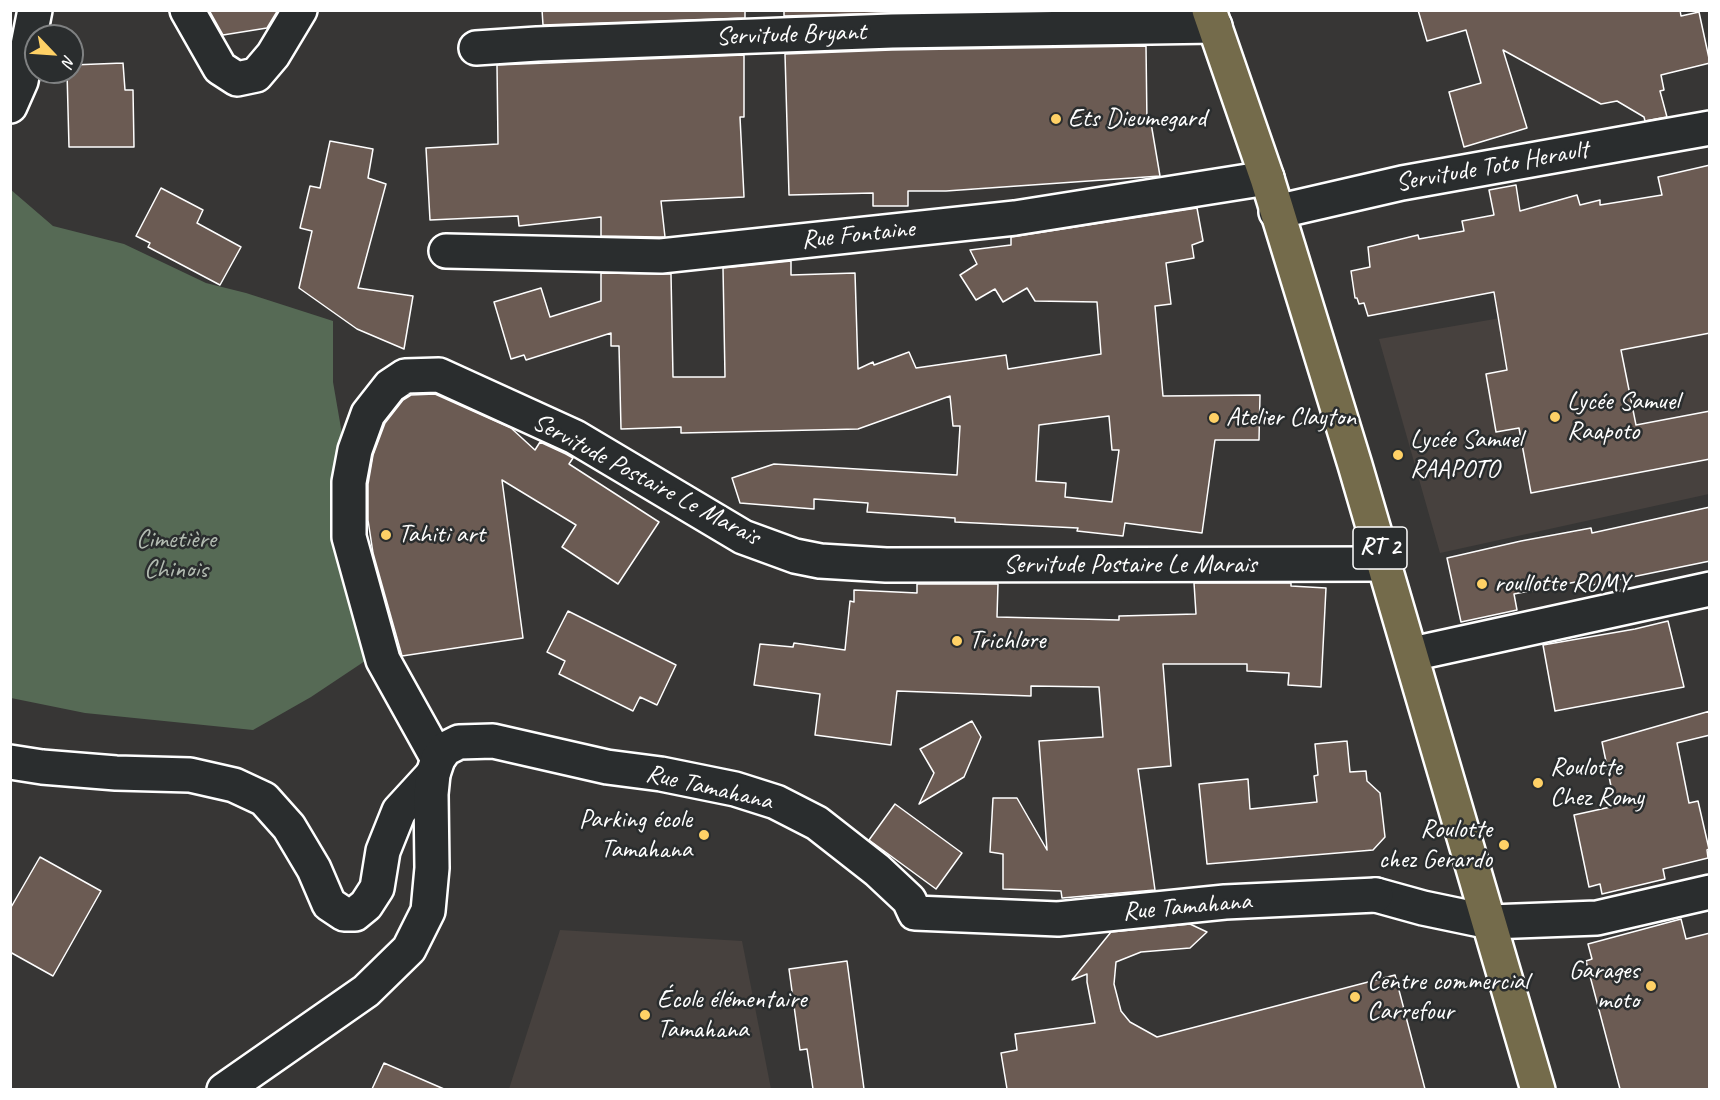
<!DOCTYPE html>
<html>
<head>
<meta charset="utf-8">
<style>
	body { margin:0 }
	#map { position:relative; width:1720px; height:1100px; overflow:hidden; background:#373635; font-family:Caveat,sans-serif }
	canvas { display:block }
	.frame { position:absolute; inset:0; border:12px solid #fff; pointer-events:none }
	.north { position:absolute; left:24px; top:24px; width:60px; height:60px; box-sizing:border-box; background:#2a2d2e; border:2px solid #7f8182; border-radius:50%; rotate:115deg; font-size:16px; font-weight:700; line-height:24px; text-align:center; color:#fff }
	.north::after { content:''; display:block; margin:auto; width:21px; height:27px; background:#ffd166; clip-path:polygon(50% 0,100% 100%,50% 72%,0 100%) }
</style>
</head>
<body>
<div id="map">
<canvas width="1720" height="1100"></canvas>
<div class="frame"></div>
<div class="north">N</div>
</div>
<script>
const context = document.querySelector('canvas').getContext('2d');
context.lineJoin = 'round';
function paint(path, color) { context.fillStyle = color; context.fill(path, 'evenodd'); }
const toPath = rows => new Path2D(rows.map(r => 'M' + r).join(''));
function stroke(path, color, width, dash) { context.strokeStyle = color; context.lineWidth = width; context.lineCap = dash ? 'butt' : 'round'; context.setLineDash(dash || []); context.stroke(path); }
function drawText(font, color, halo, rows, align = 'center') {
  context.font = font + ' Caveat,sans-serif'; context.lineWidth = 5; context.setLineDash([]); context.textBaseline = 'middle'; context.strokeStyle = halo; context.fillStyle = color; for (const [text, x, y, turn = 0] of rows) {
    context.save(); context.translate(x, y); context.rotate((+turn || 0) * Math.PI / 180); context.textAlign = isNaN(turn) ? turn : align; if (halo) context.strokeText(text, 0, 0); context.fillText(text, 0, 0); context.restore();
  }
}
const built = toPath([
	[1709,282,1709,494,1440,553,1379,339],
	[560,930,742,941,771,1089,509,1089]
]);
const green = toPath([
	[10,189,53,226,124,244,206,283,246,293,333,321,333,382,342,434,336,501,362,628,365,661,311,697,253,730,85,713,11,698]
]);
const building = toPath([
	[209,10,278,10,267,28,223,35,209,10],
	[542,10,745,10,745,18,543,25,542,10],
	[784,10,969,10,969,11,784,16,784,10],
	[1418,10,1680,10,1681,16,1699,12,1710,63,1661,75,1664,90,1660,91,1667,117,1645,121,1644,117,1617,101,1601,104,1503,50,1527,128,1464,147,1449,92,1481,83,1466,30,1427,41,1418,10],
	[1146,46,1147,124,1151,123,1160,176,946,191,908,191,908,206,873,206,873,193,789,195,785,54,892,50,1146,46],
	[744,55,744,117,740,117,744,197,661,201,665,237,660,237,601,236,601,217,519,226,518,216,430,220,426,148,498,144,497,65,744,55],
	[123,63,125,90,133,90,134,147,69,147,67,72,72,72,72,65,123,63],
	[330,141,373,149,368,178,386,184,358,288,413,296,404,349,357,329,299,288,312,231,300,228,310,186,320,188,330,141],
	[1710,165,1710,333,1621,350,1636,425,1710,411,1710,459,1531,493,1519,428,1496,432,1486,374,1507,370,1494,292,1368,316,1364,303,1359,304,1357,298,1355,298,1351,271,1370,267,1368,247,1418,235,1419,239,1464,231,1462,221,1494,215,1489,190,1516,185,1520,211,1577,195,1580,205,1600,200,1600,205,1662,195,1658,177,1710,165],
	[161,188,203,210,197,223,241,247,220,285,148,247,150,243,136,236,161,188],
	[1197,208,1203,241,1192,245,1194,258,1166,263,1171,304,1155,306,1163,396,1260,395,1259,440,1215,440,1202,533,1125,523,1123,536,1077,531,1078,528,955,522,955,518,867,512,868,503,814,499,814,509,740,503,732,478,774,464,957,475,960,426,953,426,950,396,858,429,681,433,681,427,621,429,619,346,611,346,611,333,526,360,524,355,511,359,494,302,541,288,550,317,601,301,601,273,671,274,673,377,725,377,723,268,791,261,791,275,855,273,858,369,873,362,874,365,909,352,916,368,1006,355,1008,369,1101,354,1097,302,1035,301,1027,288,1003,302,995,289,976,300,960,275,977,264,970,250,1011,245,1011,237,1197,208],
	[1109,416,1112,450,1119,450,1112,502,1065,497,1066,483,1036,481,1039,425,1109,416],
	[435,394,511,428,535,450,540,442,566,454,573,458,569,464,659,522,618,584,562,547,576,525,502,480,523,638,402,656,373,553,368,520,368,484,373,455,385,423,403,400,411,395,435,394],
	[1710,507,1710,561,1593,585,1591,579,1514,594,1517,610,1461,622,1447,558,1521,541,1591,528,1592,533,1710,507],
	[1194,583,1291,583,1291,586,1326,588,1321,687,1288,685,1289,673,1247,671,1247,664,1163,664,1171,766,1138,769,1155,890,1062,898,1061,891,1003,889,1003,854,990,852,993,798,1017,798,1047,850,1039,741,1103,737,1099,687,1031,686,1031,696,897,691,891,745,815,735,820,694,754,685,760,644,793,647,794,643,845,650,850,601,854,602,854,590,917,593,917,584,998,584,997,617,1119,620,1119,616,1196,614,1194,583],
	[568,611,676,665,657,705,640,697,633,711,559,674,565,661,547,652,568,611],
	[1668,621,1684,687,1555,711,1543,645,1635,629,1668,621],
	[1710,711,1710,735,1677,743,1689,803,1698,801,1709,849,1707,850,1708,858,1663,869,1665,879,1602,894,1600,884,1589,887,1574,815,1615,806,1602,742,1710,711],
	[972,721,981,737,964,777,919,804,934,773,920,749,972,721],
	[1347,741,1350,772,1366,771,1367,781,1380,793,1385,837,1373,850,1207,864,1199,784,1248,779,1250,809,1317,802,1314,776,1318,775,1315,744,1347,741],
	[895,804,962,853,936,889,869,840,895,804],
	[40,857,101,891,53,976,10,952,10,909,40,857],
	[1681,919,1686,939,1710,933,1710,1089,1620,1089,1586,961,1592,959,1588,944,1681,919],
	[1190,924,1207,932,1190,948,1141,952,1116,962,1114,984,1121,1011,1130,1022,1157,1037,1395,975,1425,1089,1007,1089,1001,1053,1017,1050,1015,1034,1095,1023,1087,982,1087,974,1072,980,1111,932,1190,924],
	[847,961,864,1089,813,1089,807,1049,800,1050,789,969,847,961],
	[384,1063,444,1089,372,1089,384,1063]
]);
const minor = toPath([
	[187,10,220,68,237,79,256,75,273,55,300,10],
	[476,48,537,44,892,31,1215,26],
	[10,106,21,81,35,10],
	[1276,212,1402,183,1710,128],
	[446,251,661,256,1015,218,1267,178],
	[1412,654,1710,589],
	[438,759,383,660,349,537,349,482,355,450,368,414,390,386,405,376,439,375,575,437,743,537,795,556,820,561,886,565,1384,564],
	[10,762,42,767,116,773,190,775,234,785,264,799,289,827,314,869,329,904,344,914,355,914,366,905,377,888,383,851,399,811,433,774],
	[1376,895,1423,908,1490,922,1597,918,1710,892]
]);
const tertiary = toPath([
	[224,1090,366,991,409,949,428,911,432,868,431,794,433,774,438,759,445,749,459,742,493,741,607,767,661,774,735,789,776,802,817,823,877,870,909,900,915,913,1058,919,1225,902,1376,895]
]);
const primary = toPath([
	[1209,10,1267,178,1355,465,1538,1090]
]);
const markers = [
	[1056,119,6,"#ffd166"],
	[1555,417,6,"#ffd166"],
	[1214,418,6,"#ffd166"],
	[1398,455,6,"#ffd166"],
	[386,535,6,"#ffd166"],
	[1482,584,6,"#ffd166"],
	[957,641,6,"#ffd166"],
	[1538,783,6,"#ffd166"],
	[704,835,6,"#ffd166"],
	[1504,845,6,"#ffd166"],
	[1651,986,6,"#ffd166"],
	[1355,997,6,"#ffd166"],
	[645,1015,6,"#ffd166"]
];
const shields = [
	[1380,548,54]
];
const shieldNames = [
	["RT 2",1380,548]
];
const streetNames = [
	["Servitude Bryant",791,35,-2],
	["Servitude Toto Herault",1492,167,-10],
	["Rue Fontaine",858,235,-6],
	["Servitude Postaire Le Marais",646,480,28],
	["Servitude Postaire Le Marais",1130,565],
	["Rue Tamahana",709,788,13],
	["Rue Tamahana",1187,907,-5]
];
const poiNames = [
	["Ets Dieumegard",1068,119],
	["Lycée Samuel",1567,402],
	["Raapoto",1567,432],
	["Atelier Clayton",1226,418],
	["Lycée Samuel",1410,440],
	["RAAPOTO",1410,470],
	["Tahiti art",398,535],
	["roullotte ROMY",1494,584],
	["Trichlore",969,641],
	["Roulotte",1550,768],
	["Chez Romy",1550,798],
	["Parking école",692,820,"right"],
	["Tamahana",692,850,"right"],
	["Roulotte",1492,830,"right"],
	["chez Gerardo",1492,860,"right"],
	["Garages",1639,971,"right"],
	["moto",1639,1001,"right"],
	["Centre commercial",1367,982],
	["Carrefour",1367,1012],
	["École élémentaire",657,1000],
	["Tamahana",657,1030]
];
const parkNames = [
	["Cimetière",176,540],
	["Chinois",176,570]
];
paint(built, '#47413e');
paint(green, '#566a55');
paint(building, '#6b5b53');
stroke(building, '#fff', 1.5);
stroke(minor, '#fff', 38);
stroke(tertiary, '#fff', 38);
stroke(primary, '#fff', 38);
stroke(minor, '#2a2d2e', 33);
stroke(tertiary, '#2a2d2e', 33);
stroke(primary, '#746b4b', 33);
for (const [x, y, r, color] of markers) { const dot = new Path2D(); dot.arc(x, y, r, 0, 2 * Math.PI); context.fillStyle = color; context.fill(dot); stroke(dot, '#2a2d2e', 2); }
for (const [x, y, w] of shields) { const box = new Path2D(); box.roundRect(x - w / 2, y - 21, w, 42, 4.5); context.fillStyle = '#2a2d2e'; context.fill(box); stroke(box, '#fff', 1.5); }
drawText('bold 24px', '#fff', null, shieldNames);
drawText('26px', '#fff', '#2a2d2e', streetNames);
drawText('26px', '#fff', '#2a2d2e', poiNames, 'left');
drawText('26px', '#b3bcb2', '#2a2d2e', parkNames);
</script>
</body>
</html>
